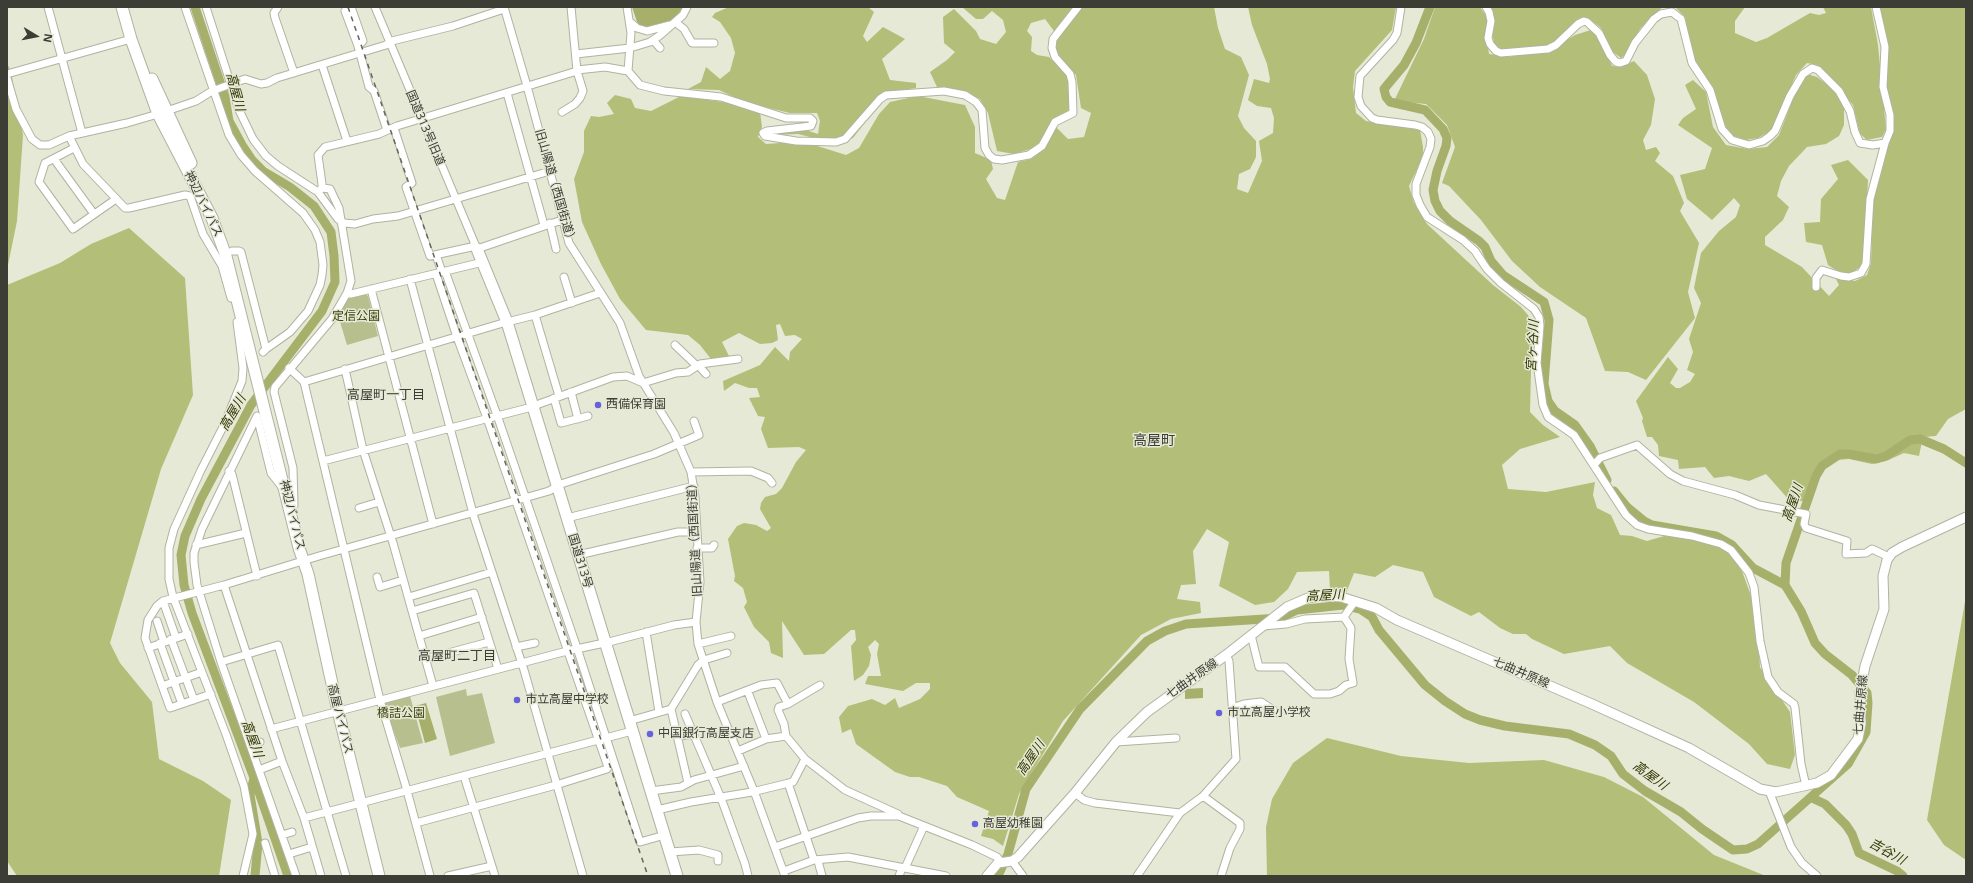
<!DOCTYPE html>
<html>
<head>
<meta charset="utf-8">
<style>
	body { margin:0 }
	#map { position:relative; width:1973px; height:883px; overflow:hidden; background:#e6e9d6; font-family:"Open Sans",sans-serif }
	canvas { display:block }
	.frame { position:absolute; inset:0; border:8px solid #3c3d35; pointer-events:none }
	.north { position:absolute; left:16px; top:16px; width:40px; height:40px; -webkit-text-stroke:3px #e6e9d6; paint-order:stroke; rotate:100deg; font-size:11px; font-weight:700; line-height:16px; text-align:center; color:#3c3d35 }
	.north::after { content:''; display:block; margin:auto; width:14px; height:18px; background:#3c3d35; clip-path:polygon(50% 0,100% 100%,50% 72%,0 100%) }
</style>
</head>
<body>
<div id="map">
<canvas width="1973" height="883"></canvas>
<div class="frame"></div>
<div class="north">N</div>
</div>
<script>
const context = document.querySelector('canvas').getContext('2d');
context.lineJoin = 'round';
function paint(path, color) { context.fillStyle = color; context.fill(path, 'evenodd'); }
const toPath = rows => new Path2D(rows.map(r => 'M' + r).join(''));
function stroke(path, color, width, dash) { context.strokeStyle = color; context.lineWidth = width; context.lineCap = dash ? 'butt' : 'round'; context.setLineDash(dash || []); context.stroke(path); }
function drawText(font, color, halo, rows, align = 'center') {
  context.font = font + ' "Open Sans","Noto Sans JP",sans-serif'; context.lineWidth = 3; context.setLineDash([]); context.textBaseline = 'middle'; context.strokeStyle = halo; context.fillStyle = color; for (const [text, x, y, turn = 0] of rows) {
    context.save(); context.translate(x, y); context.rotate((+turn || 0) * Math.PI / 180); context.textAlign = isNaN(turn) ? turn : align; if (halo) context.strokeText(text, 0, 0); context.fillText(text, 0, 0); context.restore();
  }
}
const green = toPath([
	[364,293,368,296,378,336,347,345,338,315,347,298],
	[466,689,467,696,482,693,495,743,450,756,436,697],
	[410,696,423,743,400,748,384,705,385,703]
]);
const forest = toPath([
	[729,7,868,7,874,12,863,36,867,42,883,27,905,39,882,59,890,80,916,83,916,88,889,92,877,99,873,112,853,138,834,143,798,134,774,135,776,131,800,128,818,134,820,121,817,113,790,113,747,103,719,90,688,89,701,82,706,67,720,79,730,71,735,53,731,38,720,22,712,17,715,13],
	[962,7,1074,7,1054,31,1045,19,1031,23,1027,31,1032,37,1031,51,1037,55,1049,57,1069,77,1071,111,1049,125,1037,147,1014,154,997,151,988,113,980,99,964,92,937,87,930,72,947,60,955,52,944,43,943,17,954,9,976,31,980,39,996,44,1006,32,1003,20,992,11,983,19,976,19],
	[1081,7,1214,7,1218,28,1225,49,1241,57,1249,75,1238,116,1244,128,1256,141,1256,157,1250,169,1239,174,1237,189,1248,193,1262,161,1259,141,1273,133,1274,118,1271,108,1257,106,1248,100,1254,79,1269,83,1270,79,1267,64,1252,25,1248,7,1396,7,1392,30,1355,71,1353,87,1356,113,1366,121,1420,130,1423,147,1423,157,1409,186,1414,203,1427,224,1493,285,1521,307,1528,315,1532,328,1530,412,1543,425,1560,437,1520,449,1502,465,1508,489,1546,492,1595,482,1593,495,1597,508,1611,515,1620,535,1632,536,1647,541,1671,534,1707,540,1721,547,1739,563,1757,612,1760,667,1790,712,1795,755,1790,769,1767,764,1749,744,1694,702,1627,663,1610,646,1564,654,1532,639,1526,634,1513,634,1500,628,1479,612,1471,616,1434,597,1423,572,1393,565,1375,577,1354,573,1346,593,1330,590,1329,571,1297,572,1288,589,1274,602,1255,605,1219,586,1229,542,1207,529,1193,551,1196,584,1181,585,1177,599,1200,602,1201,613,1171,619,1141,635,1063,721,1019,794,1003,846,993,839,981,836,989,811,957,797,947,786,919,777,910,777,895,772,856,744,851,729,842,733,839,717,848,706,872,699,885,705,895,698,899,708,920,699,930,689,930,683,916,683,903,691,865,684,868,676,881,676,877,654,879,644,875,640,868,647,871,655,869,666,863,675,854,681,851,646,856,640,855,630,851,630,824,654,804,655,782,621,783,658,771,653,769,642,754,627,744,607,747,602,743,588,734,581,735,576,728,539,737,526,744,523,756,525,767,531,771,528,760,509,761,503,765,497,776,494,782,488,796,462,806,450,799,447,768,448,761,429,765,417,758,416,749,398,760,397,757,388,749,388,735,383,724,391,723,381,760,365,775,347,789,361,790,352,802,339,795,335,785,336,780,324,776,325,778,340,772,343,760,344,739,333,722,342,729,356,711,359,700,345,688,335,646,330,620,299,601,264,582,222,574,179,584,152,584,131,591,116,599,117,614,114,607,103,615,95,631,99,635,108,651,111,681,96,730,103,760,112,762,127,758,137,766,144,780,143,792,138,846,155,859,148,879,114,890,102,918,96,965,105,975,127,975,153,991,160,993,169,986,179,997,198,1005,200,1018,162,1031,159,1046,147,1056,127,1068,139,1084,137,1091,113,1081,108,1076,75,1062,63,1054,50,1055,38],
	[1435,7,1480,7,1489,20,1487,40,1489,54,1508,57,1552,49,1575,35,1594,29,1612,66,1621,67,1634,61,1647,75,1655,99,1651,125,1643,140,1646,150,1656,147,1660,153,1655,161,1673,176,1684,203,1680,211,1699,243,1688,292,1695,318,1646,380,1628,372,1605,371,1586,318,1540,287,1512,261,1481,220,1449,186,1442,183,1455,147,1447,125,1426,104,1394,101,1424,39],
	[1490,7,1745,7,1735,21,1735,33,1756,42,1767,38,1810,13,1819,15,1826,13,1823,7,1871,7,1878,45,1886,129,1882,137,1867,140,1860,134,1853,105,1817,65,1807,63,1796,75,1772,130,1758,138,1746,140,1730,135,1693,60,1685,17,1676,8,1663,7,1651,17,1640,29,1627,53,1621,58,1613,52,1601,28,1591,20,1583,18,1574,22,1553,44,1543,47,1501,49,1494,44,1492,31,1495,20],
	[1880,7,1966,7,1966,409,1948,419,1936,436,1923,437,1919,456,1904,453,1886,461,1872,464,1849,459,1836,460,1812,475,1804,501,1790,501,1766,474,1749,481,1729,476,1714,478,1705,467,1679,469,1678,460,1659,456,1658,445,1652,437,1647,437,1642,421,1643,418,1636,401,1668,357,1678,369,1670,383,1676,388,1680,388,1690,382,1695,374,1687,370,1693,352,1689,339,1701,303,1694,288,1701,253,1719,231,1736,217,1740,205,1734,198,1712,220,1687,199,1680,175,1705,169,1712,148,1678,125,1683,118,1696,109,1685,85,1693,80,1706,92,1713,127,1726,145,1748,149,1767,147,1779,135,1796,91,1807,74,1817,77,1833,89,1844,103,1844,125,1839,136,1826,144,1807,147,1789,166,1781,181,1777,196,1789,207,1783,220,1765,237,1765,245,1802,267,1829,296,1839,285,1835,277,1855,281,1867,275,1871,263,1873,198,1887,143,1894,127,1886,87,1889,46,1881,24],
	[7,63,11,72,23,135,17,221,7,270],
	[1848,160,1868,180,1865,249,1863,265,1850,274,1842,274,1828,265,1822,245,1806,242,1804,223,1820,222,1821,199,1838,179,1831,165],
	[129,228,185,278,193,395,161,469,110,643,120,663,152,702,159,759,203,781,231,800,219,876,17,876,7,861,7,285,60,263,91,244],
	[1966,596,1966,860,1944,845,1927,820],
	[1327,738,1401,756,1469,763,1544,760,1604,777,1643,797,1714,855,1766,876,1267,876,1266,827,1272,799,1293,763]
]);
const water = toPath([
	[632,7,684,7,673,20,647,27,639,25,637,22],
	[1203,688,1203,698,1185,699,1185,689],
	[426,703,437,739,425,743,415,706]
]);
const river = toPath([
	[195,7,225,97,229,121,242,145,252,160,263,171,290,187,314,206,331,232,334,256,335,282,322,311,251,405,201,499,185,536,181,555,184,585,192,613,254,778,288,876],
	[1430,7,1416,43,1404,65,1384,89,1386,97,1390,102,1425,110,1443,129,1447,138,1446,146,1437,171,1433,190,1435,201,1440,211,1450,221,1479,241,1485,247,1491,261,1503,275,1544,302,1549,320,1544,384,1548,401,1555,411,1575,425,1590,446,1607,480],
	[1614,491,1627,507,1644,521,1652,525,1716,536,1732,545,1753,568,1785,585],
	[254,778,250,795,258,843,255,876],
	[1812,798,1825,804,1846,825,1852,834,1859,853,1897,871,1903,876],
	[998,876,1008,854,1026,789,1080,709,1147,641,1165,631,1186,624,1280,618,1297,610,1343,605,1360,609,1372,617,1379,630,1425,685,1445,701,1465,714,1480,720,1505,726,1569,734,1595,745,1611,756,1623,774,1645,791,1681,812,1702,829,1733,850,1747,849,1758,844,1848,764,1866,732,1868,703,1867,693,1852,675,1825,654,1815,643,1801,611,1785,585,1786,563,1816,476,1822,466,1840,454,1849,454,1876,459,1886,456,1910,440,1920,439,1944,449,1966,463]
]);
const minor = toPath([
	[48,7,82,133],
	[185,7,229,135,241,155,255,171,303,213,315,230,320,242,323,265,322,275,320,285,308,311,290,332,266,349],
	[206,7,239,110,253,139,266,156,278,166,318,192,338,219,344,223,355,224,373,219,398,216,550,171],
	[278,7,274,13,275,18,294,73],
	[351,7,363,41,358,46],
	[375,7,477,249,562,220],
	[504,7,527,86,569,243,620,323,639,376,674,433,691,472,695,497,700,582,696,622,698,644,717,702,754,791,785,876],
	[627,7,631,33,628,71,640,85,664,91,721,97,786,118,810,118,813,121,811,126,767,131,763,133,765,136,796,141,836,142,845,139,880,99,886,95,944,91,965,95,976,102,982,110,985,148,989,155,994,159,1002,160,1029,155,1042,146,1055,122,1073,113,1072,82,1070,74,1055,57,1052,48,1053,39,1078,7],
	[1401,7,1397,33,1393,40,1360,76,1358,97,1361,106,1372,118,1377,120,1415,125,1422,127,1428,132,1431,139,1430,147,1416,184,1416,195,1420,205,1427,217,1463,240,1475,251,1487,269,1501,283,1534,309,1539,317,1540,326,1537,363,1543,405,1548,417,1574,435,1626,515,1637,525,1648,529,1692,536,1721,544,1731,550,1749,573,1754,587,1760,641,1768,677,1778,692,1794,704,1795,708,1801,764,1806,786],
	[1486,7,1489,12,1491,21,1488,38,1490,44,1496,51,1501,53,1548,49,1556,45,1578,24,1584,21,1587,22,1599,33,1610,55,1616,62,1620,63,1626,61,1635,43,1654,19,1661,14,1672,12,1681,19,1692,63,1710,90,1722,129,1732,140,1749,145,1763,141,1770,136,1775,131,1790,96,1803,74,1812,68,1818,70,1839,91,1850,111,1855,132,1860,143,1873,145,1885,143],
	[345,11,358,46,369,87,374,91,387,130],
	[630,22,637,28,647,31,670,25],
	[675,22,684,29,692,43,714,43],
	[653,40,660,48],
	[576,54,630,48,650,42,659,36,683,15,687,7],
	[322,65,347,141],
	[577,70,605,67,628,71],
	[7,74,131,39],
	[7,78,16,109,32,139,40,145,49,145,69,136,127,123,158,114,196,101,212,91,245,79,261,84,267,83,277,78,386,45,392,41,453,26,504,9],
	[507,93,544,225],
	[562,112,575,104,580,98,583,91,577,71],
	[394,128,412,183,406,187,430,256,476,246],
	[69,136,83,164,125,208,129,208,185,195,190,196,203,234,222,266,231,298],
	[74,148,45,163,39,182,73,229,116,199],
	[54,159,94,214],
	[318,192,322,188,322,184,318,155,325,147,379,134,397,126,577,71,571,7],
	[550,223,556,249],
	[232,251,239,251,241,252,266,349,263,352],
	[436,255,442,272],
	[445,271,497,415,576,645,640,842,665,835],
	[564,277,572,303],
	[410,279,474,517,524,670,583,876],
	[1816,287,1816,278,1822,270,1841,276,1849,277,1861,273,1866,264,1870,199,1885,143,1890,131,1890,115,1883,87,1885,47,1876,7],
	[371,289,433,524],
	[347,293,351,294,483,262],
	[535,315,559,396],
	[237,322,243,368,242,381,224,425,201,470,174,529,169,548,169,579,173,597,227,737,244,786,253,834,243,876],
	[675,345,697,366],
	[698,365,706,374],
	[289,368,304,382,380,700,406,787,430,876],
	[345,369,363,450,393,543,433,686],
	[304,382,503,323,535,315,600,293],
	[571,392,578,419],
	[554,398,561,423,588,416],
	[323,461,528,408,613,377,627,376,643,383,676,373,688,372,700,364,738,359],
	[1594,465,1600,458,1637,445,1670,474,1683,481,1735,495,1759,505,1806,514,1804,524,1806,528,1847,541,1846,554,1866,553,1872,549,1889,557],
	[229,471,232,474,257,576],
	[691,472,751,471,768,478,772,483],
	[282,487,271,473,257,416,202,529,194,553,194,562,197,585,221,662,296,876],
	[294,505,293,468,274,392,275,387,332,319,347,293,351,281,339,208,330,189,322,188],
	[359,508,379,502],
	[567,518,694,486],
	[196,545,246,533],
	[697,548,712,548,714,545],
	[578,555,678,532,696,532],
	[377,577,380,587,403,580],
	[224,585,282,761,304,818,321,876],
	[409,597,492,572],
	[163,601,176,638],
	[412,611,474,593,498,669],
	[157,621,164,642],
	[1263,626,1286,624,1305,619,1344,617,1355,601],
	[646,632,659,712],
	[1251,635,1259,667,1285,667,1314,694,1330,694,1339,691,1346,685,1353,683,1349,659,1351,628,1344,617],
	[419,636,482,617],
	[171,639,194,700],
	[160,643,182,704],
	[698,644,731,636],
	[516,647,535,643],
	[148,648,188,634],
	[426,659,489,642],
	[221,662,278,645,346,876],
	[162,686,202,672],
	[748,692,766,739],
	[211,694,170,708,145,638,148,620,157,606,163,601,224,585,319,556,549,491,561,484,654,454,699,435,694,421],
	[717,702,761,685,777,683,788,704,779,707,778,710,784,724,786,736,805,759,845,790,898,814,899,816,972,845,997,857,1001,862],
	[788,704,820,685],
	[1232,708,1244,704,1261,702,1278,713],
	[671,709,688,783],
	[685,714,721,798,745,864,748,876],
	[629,721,671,709,698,665,704,660,727,653],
	[271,729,567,651,609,642,674,625,696,622],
	[680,736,694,734],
	[1116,742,1176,738],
	[250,745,260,742],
	[738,751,766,739,786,736],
	[259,770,282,761],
	[464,776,495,876],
	[788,783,814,860],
	[651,791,681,787,694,780,744,766],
	[1769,791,1791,847,1802,863,1817,876],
	[1075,793,1084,800,1095,803,1180,813],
	[1203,796,1240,823,1240,829,1230,848,1221,876],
	[657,810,691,802,752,792,793,782,805,759],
	[304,818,632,731],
	[416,823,556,785,607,769,608,767,487,418,457,337,436,274],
	[282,835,292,832],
	[265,843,275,876],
	[775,847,858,818,871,816,899,816],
	[670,852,699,850,718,855,718,861],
	[289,854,312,847],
	[818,861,822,876],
	[1012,861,1023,876],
	[905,868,924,826],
	[784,871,814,860,848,857,946,876],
	[448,876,492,866],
	[899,876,902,868],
	[1137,876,1180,813,1203,796,1236,759,1229,661,1226,655]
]);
const major = toPath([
	[987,876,998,863,1012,861,1018,857,1075,793,1116,742,1147,712,1226,655,1287,607,1308,598,1320,596,1341,597,1376,608,1397,620,1592,704,1689,748,1760,789,1776,792,1817,783,1831,775,1858,739,1861,724,1860,693,1865,666,1884,609,1883,576,1887,560,1892,553,1902,547,1966,517]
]);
const highway = toPath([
	[122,7,131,39,158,114,212,218,226,256,299,548,308,574,338,711,379,876],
	[152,79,191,163],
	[477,249,507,322,677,876]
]);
const rail = toPath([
	[348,7,648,876]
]);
const markers = [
	[598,405,4,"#6662db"],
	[517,700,4,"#6662db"],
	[1219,713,4,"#6662db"],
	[650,734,4,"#6662db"],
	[975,824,4,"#6662db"]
];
const streetNames = [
	["国道313号旧道",425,128,67],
	["旧山陽道（西国街道）",555,187,74],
	["神辺バイパス",203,204,64],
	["神辺バイパス",292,515,76],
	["旧山陽道（西国街道）",695,537,-93],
	["国道313号",580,561,73],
	["七曲井原線",1521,673,23],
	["七曲井原線",1192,679,-35],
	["七曲井原線",1861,705,-85],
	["高屋バイパス",340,719,76]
];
const parkNames = [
	["定信公園",356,317],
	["橋詰公園",401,714]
];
const poiNames = [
	["西備保育園",606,405],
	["市立高屋中学校",525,700],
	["市立高屋小学校",1227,713],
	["中国銀行高屋支店",658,734],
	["高屋幼稚園",983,824]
];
const waterNames = [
	["高屋川",235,92,75],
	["宮ヶ谷川",1533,346,-87],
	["高屋川",233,413,-60],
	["高屋川",1793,503,-71],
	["高屋川",1325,596,-3],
	["高屋川",252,739,70],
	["高屋川",1031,758,-56],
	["高屋川",1650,776,36],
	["吉谷川",1887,852,29]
];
const neighbourhoodNames = [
	["高屋町一丁目",386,395],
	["高屋町二丁目",457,656]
];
const quarterNames = [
	["高屋町",1154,441]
];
paint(green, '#b7bf8e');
paint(forest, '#b3be78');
paint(water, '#a6b06b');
stroke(river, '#a6b06b', 9);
stroke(minor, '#b0b3a1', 9);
stroke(major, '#b0b3a1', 11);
stroke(highway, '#b0b3a1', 13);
stroke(minor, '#fff', 7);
stroke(major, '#fff', 9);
stroke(highway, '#fff', 11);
stroke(rail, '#65665b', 1.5, [5, 5]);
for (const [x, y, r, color] of markers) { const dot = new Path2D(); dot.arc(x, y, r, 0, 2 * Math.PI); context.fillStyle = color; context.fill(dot); stroke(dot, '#e6e9d6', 1.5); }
drawText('12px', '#3c3d35', '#e6e9d6', streetNames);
drawText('12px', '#3d430d', '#e6e9d6', parkNames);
drawText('12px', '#3c3d35', '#e6e9d6', poiNames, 'left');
drawText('italic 13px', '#313600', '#e6e9d6', waterNames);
drawText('13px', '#3c3d35', '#e6e9d6', neighbourhoodNames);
drawText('14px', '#3c3d35', '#e6e9d6', quarterNames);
</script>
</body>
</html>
